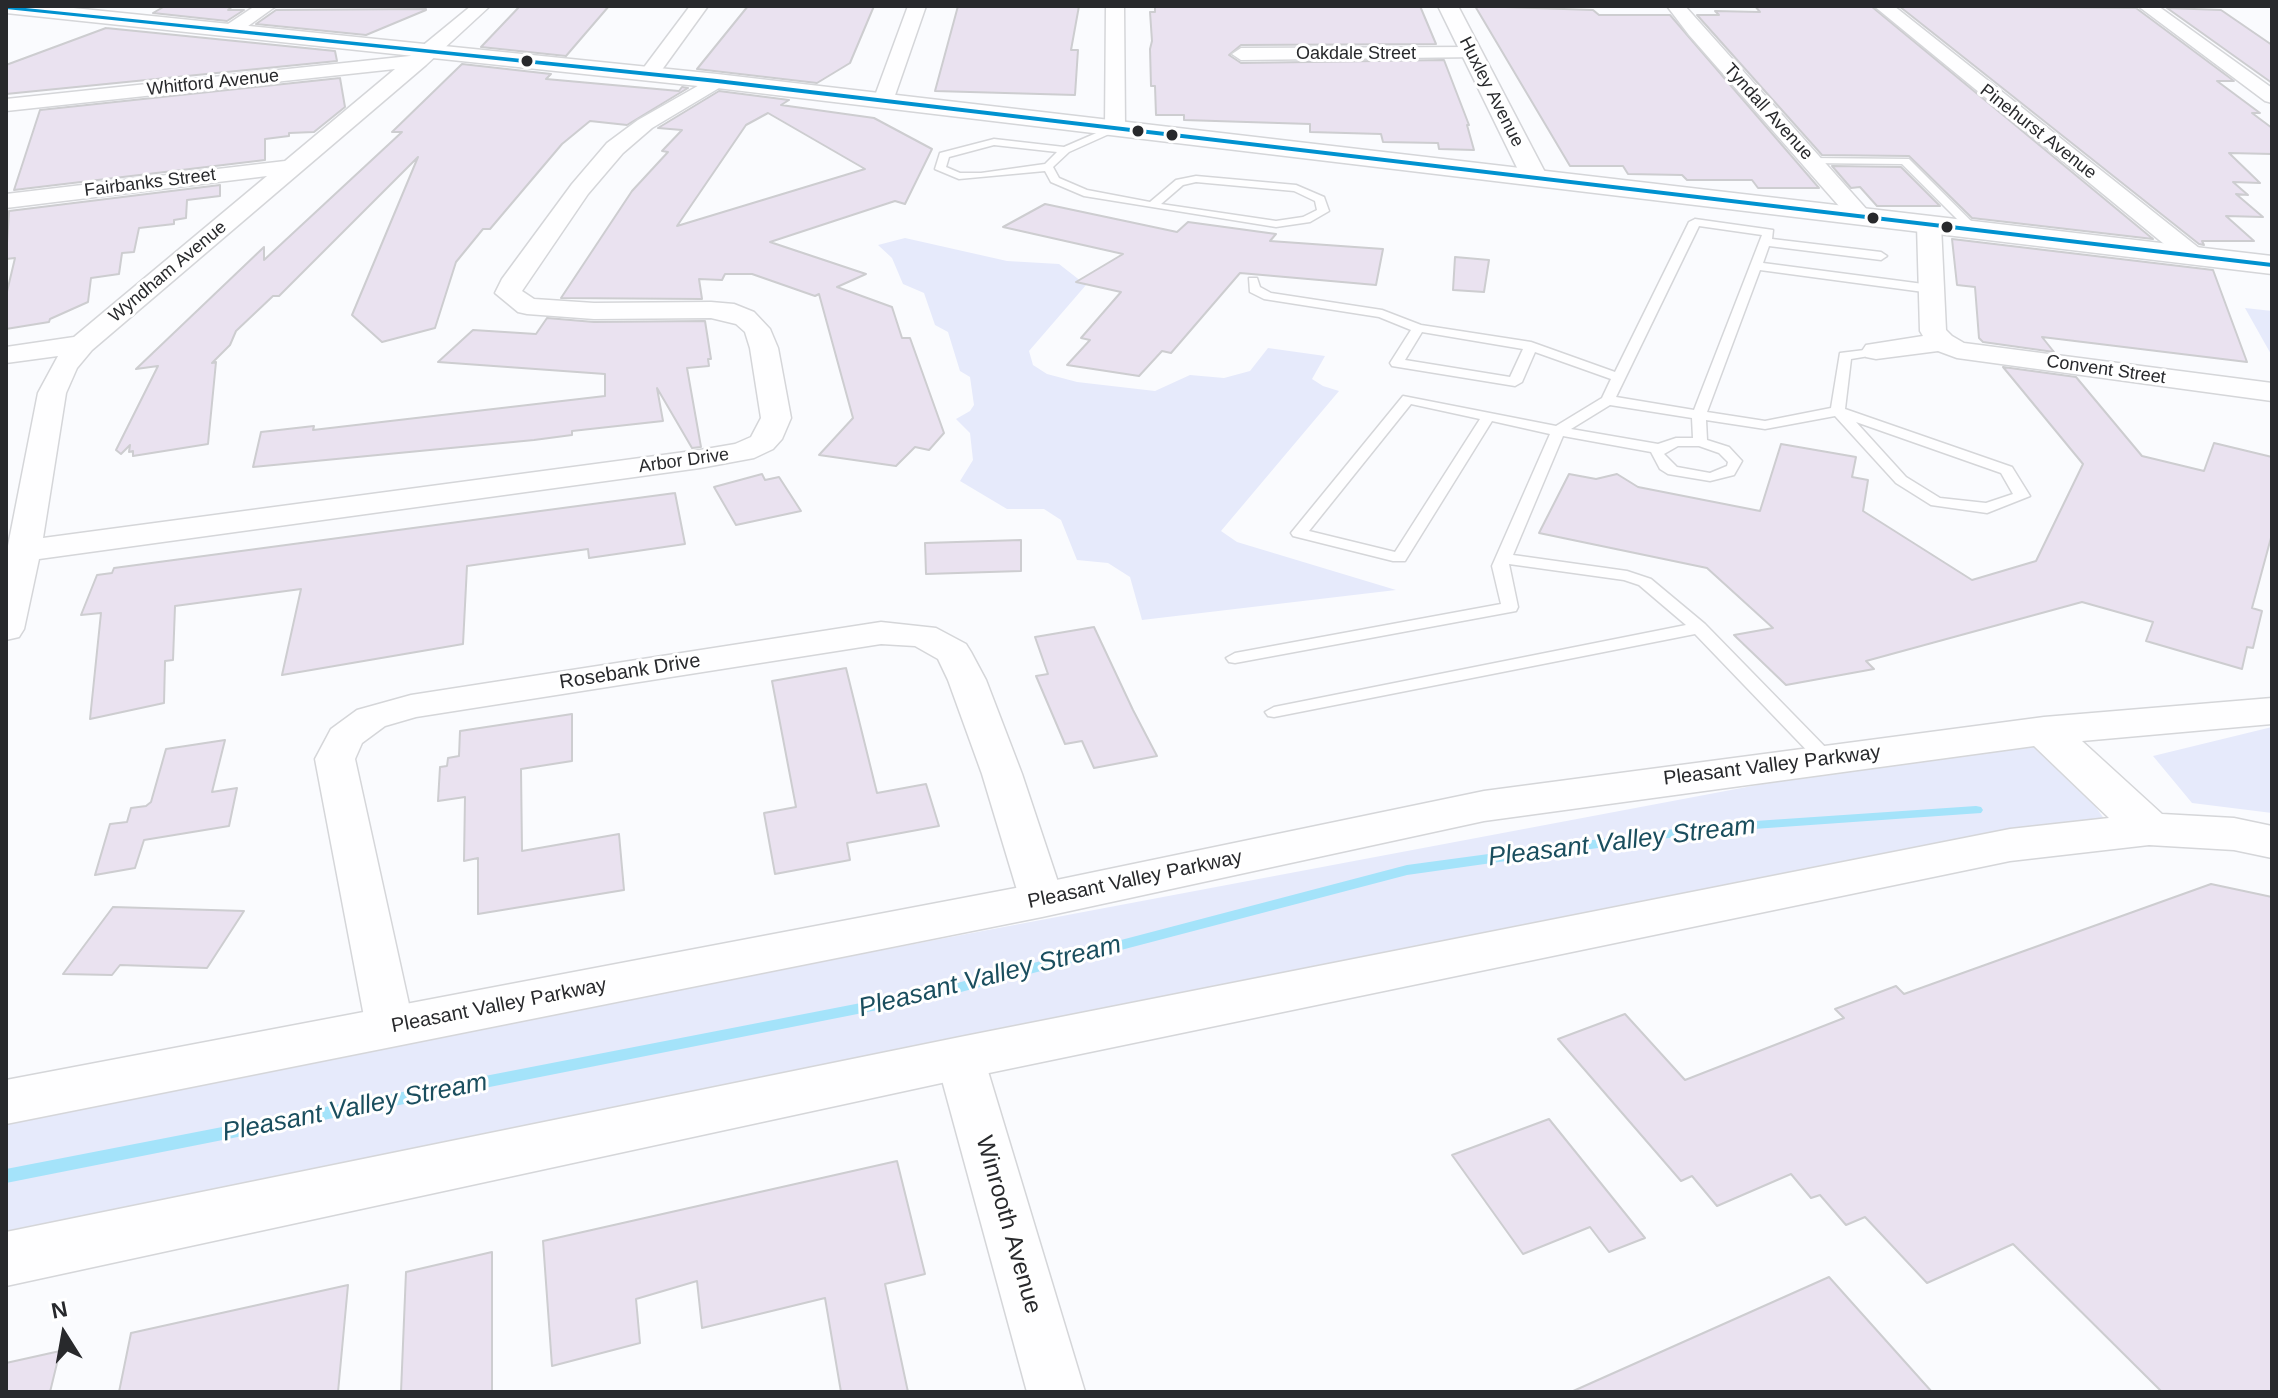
<!DOCTYPE html>
<html>
<head>
<meta charset="utf-8">
<style>
	body { margin:0 }
	#map { position:relative; width:2278px; height:1398px; overflow:hidden; background:#fafbfe; font-family:Helvetica,sans-serif }
	canvas { display:block }
	.frame { position:absolute; inset:0; border:8px solid #28292c; pointer-events:none }
	.north { position:absolute; left:24px; top:1294px; width:80px; height:80px; -webkit-text-stroke:6px #fff; paint-order:stroke; rotate:349deg; font-size:22px; font-weight:700; line-height:32px; text-align:center; color:#28292c }
	.north::after { content:''; display:block; margin:auto; width:28px; height:36px; background:#28292c; clip-path:polygon(50% 0,100% 100%,50% 72%,0 100%) }
</style>
</head>
<body>
<div id="map">
<canvas width="2278" height="1398"></canvas>
<div class="frame"></div>
<div class="north">N</div>
</div>
<script>
const context = document.querySelector('canvas').getContext('2d');
context.lineJoin = 'round';
function paint(path, color) { context.fillStyle = color; context.fill(path, 'evenodd'); }
const toPath = rows => new Path2D(rows.map(r => 'M' + r).join(''));
function stroke(path, color, width, dash) { context.strokeStyle = color; context.lineWidth = width; context.lineCap = dash ? 'butt' : 'round'; context.setLineDash(dash || []); context.stroke(path); }
function drawText(font, color, halo, rows, align = 'center') {
  context.font = font + ' Helvetica,sans-serif'; context.lineWidth = 6; context.setLineDash([]); context.textBaseline = 'middle'; context.strokeStyle = halo; context.fillStyle = color; for (const [text, x, y, turn = 0] of rows) {
    context.save(); context.translate(x, y); context.rotate((+turn || 0) * Math.PI / 180); context.textAlign = isNaN(turn) ? turn : align; if (halo) context.strokeText(text, 0, 0); context.fillText(text, 0, 0); context.restore();
  }
}
const green = toPath([
	[905,238,1007,261,1059,264,1086,285,1029,351,1033,365,1047,374,1077,382,1155,391,1190,375,1224,378,1250,371,1268,348,1325,356,1312,379,1323,386,1339,391,1221,531,1237,542,1396,590,1142,620,1130,577,1108,563,1077,560,1061,520,1044,509,1007,509,960,481,973,460,970,433,956,419,970,411,974,405,970,377,960,371,948,332,935,325,924,293,903,284,892,258,878,245],
	[2245,308,2272,311,2272,356],
	[2272,727,2272,813,2192,803,2153,756],
	[2044,731,2113,832,6,1270,6,1115]
]);
const stream = toPath([
	[1976,806,1981,807,1983,810,1981,813,1711,832,1407,875,938,998,6,1183,6,1169,938,988,1407,865,1711,824,1976,806]
]);
const building = toPath([
	[165,6,233,6,228,10,244,10,227,21,153,13,165,6],
	[520,6,609,6,566,56,481,47,520,6],
	[748,6,874,6,850,63,817,83,697,69,748,6],
	[958,6,1079,6,1071,50,1078,50,1075,95,935,91,958,6],
	[1155,6,1420,6,1436,44,1241,45,1229,55,1241,63,1444,60,1469,125,1467,125,1474,150,1439,149,1438,143,1383,142,1381,134,1310,132,1310,124,1184,120,1184,115,1156,115,1155,86,1151,86,1150,49,1152,41,1150,12,1155,12,1155,6],
	[1475,6,1593,10,1599,15,1670,15,1819,188,1758,188,1752,180,1687,180,1682,175,1628,174,1623,166,1570,166,1475,6],
	[1755,6,1871,6,2153,239,1972,218,1909,156,1822,155,1697,15,1719,15,1715,11,1760,12,1755,6],
	[1899,6,2136,8,2234,81,2217,81,2260,113,2252,113,2272,128,2272,154,2229,153,2260,183,2233,182,2248,195,2236,194,2263,217,2226,216,2254,241,2202,241,2204,245,2199,244,1899,6],
	[2167,8,2221,10,2272,45,2272,83,2167,8],
	[276,10,426,9,426,10,366,35,256,24,276,10],
	[106,28,335,51,337,61,6,94,6,65,106,28],
	[462,64,551,74,546,79,679,91,682,87,688,88,627,125,590,121,562,144,490,229,483,229,456,262,435,328,382,342,352,315,418,157,279,296,273,296,236,331,230,345,212,363,216,362,208,444,133,456,133,451,129,452,130,445,121,454,116,450,158,366,136,369,264,247,264,260,402,132,392,132,462,64],
	[340,78,345,107,314,132,289,133,289,136,265,139,265,160,14,190,40,110,340,78],
	[719,91,789,100,781,105,874,118,932,149,905,204,895,201,770,242,866,274,837,287,892,307,902,338,910,338,944,433,929,450,915,447,896,466,819,455,853,418,819,294,815,296,752,274,725,274,722,280,699,279,702,299,561,298,632,191,668,152,662,151,682,130,658,128,719,91],
	[768,113,865,169,677,226,746,125,768,113],
	[1832,166,1901,167,1940,206,1877,206,1860,187,1851,188,1832,166],
	[220,185,220,196,187,200,186,218,174,220,174,224,139,228,134,252,122,253,119,274,91,278,88,302,50,319,49,322,6,329,6,296,15,258,6,259,9,211,220,185],
	[1045,204,1177,232,1188,222,1276,234,1270,241,1383,249,1376,285,1240,273,1171,353,1162,351,1139,376,1067,365,1090,340,1081,338,1121,292,1076,282,1123,254,1003,227,1045,204],
	[1952,239,2213,270,2247,362,2042,337,2054,352,1983,342,1979,338,1975,287,1957,285,1952,239],
	[1455,257,1489,260,1484,292,1453,290,1455,257],
	[547,318,594,322,705,321,711,359,708,359,709,366,687,368,701,447,692,448,657,388,663,421,572,431,572,435,534,440,253,467,261,432,314,426,313,430,605,396,605,374,438,362,473,330,536,334,547,318],
	[2003,367,2076,377,2142,456,2204,471,2214,443,2272,457,2272,534,2252,608,2262,611,2253,648,2247,647,2242,669,2146,641,2153,622,2082,602,1866,661,1874,669,1786,685,1734,635,1773,628,1707,568,1539,533,1569,474,1596,479,1617,474,1638,487,1760,511,1781,444,1856,457,1852,477,1868,480,1863,511,1972,580,2036,561,2083,464,2003,367],
	[762,474,765,480,779,477,801,511,736,525,714,487,762,474],
	[675,493,685,544,589,558,588,549,467,566,463,644,282,675,301,589,175,606,173,660,165,661,164,703,90,719,101,613,81,615,97,575,112,573,114,568,675,493],
	[1021,540,1021,571,926,574,925,543,1021,540],
	[1094,627,1133,710,1157,756,1094,768,1082,741,1065,744,1036,676,1048,674,1035,637,1094,627],
	[846,668,877,793,926,784,939,826,847,843,850,860,775,874,764,813,796,807,772,681,846,668],
	[572,714,572,761,521,769,522,851,619,834,624,890,478,914,478,858,464,861,465,797,438,801,440,767,447,766,448,758,459,756,460,731,572,714],
	[225,740,212,792,237,788,229,826,144,840,135,868,95,875,110,824,127,822,131,808,146,806,151,802,166,749,225,740],
	[2211,884,2272,897,2272,1392,2162,1392,2013,1244,1927,1283,1865,1217,1846,1225,1820,1195,1811,1198,1791,1174,1717,1206,1692,1176,1681,1181,1558,1039,1625,1014,1685,1080,1844,1018,1835,1009,1896,986,1904,994,2211,884],
	[113,907,244,911,207,968,120,965,112,975,63,974,113,907],
	[1549,1119,1645,1238,1609,1252,1590,1227,1523,1254,1452,1155,1549,1119],
	[897,1161,925,1274,885,1284,908,1392,841,1392,825,1298,702,1328,697,1281,636,1299,640,1343,552,1366,543,1241,897,1161],
	[492,1252,492,1392,401,1392,406,1272,492,1252],
	[1829,1277,1932,1392,1571,1392,1829,1277],
	[348,1285,338,1392,119,1392,131,1333,348,1285],
	[60,1351,50,1392,6,1392,6,1363,60,1351]
]);
const service = toPath([
	[1115,125,1118,126,1118,130,1069,152,1053,167,1059,178,1087,190,1150,202,1176,180,1196,176,1296,185,1324,197,1329,211,1310,222,1276,227,1084,196,1051,182,1045,171,959,179,935,169,940,153,994,139,1064,147,1115,125],
	[994,145,1057,152,1045,164,981,173,960,173,946,167,949,157,994,145],
	[1196,182,1294,191,1315,201,1317,210,1303,217,1276,221,1161,204,1183,185,1196,182],
	[1811,158,1909,159,1980,230,1970,232,1902,164,1807,163,1807,159,1811,158],
	[1695,219,1773,230,1772,239,1881,252,1887,256,1881,260,1769,246,1763,263,1931,285,1937,289,1931,293,1760,270,1707,412,1765,421,1831,408,1840,353,1881,348,1881,354,1851,359,1845,409,2012,467,2030,496,1987,513,1931,505,1896,483,1835,416,1765,429,1706,420,1707,440,1729,447,1742,461,1734,475,1710,481,1668,474,1660,469,1651,452,1563,436,1513,555,1627,571,1651,579,1705,624,1832,754,1834,758,1832,762,1818,762,1695,634,1274,717,1268,716,1265,712,1274,707,1686,625,1639,585,1624,580,1509,564,1518,607,1516,611,1235,663,1229,662,1226,658,1235,653,1501,604,1492,566,1550,434,1492,421,1405,561,1393,561,1293,536,1291,533,1403,396,1556,426,1602,398,1611,379,1535,352,1522,382,1515,386,1392,366,1390,363,1411,330,1379,317,1264,299,1250,292,1249,278,1257,278,1260,287,1271,293,1382,310,1421,325,1531,342,1615,372,1689,222,1695,219],
	[1699,226,1762,235,1694,410,1616,397,1699,226],
	[1422,332,1523,349,1510,377,1405,360,1422,332],
	[1411,404,1480,419,1395,552,1309,531,1411,404],
	[1610,405,1692,418,1693,438,1676,438,1658,444,1571,429,1610,405],
	[1856,422,2001,473,2013,494,1986,503,1940,498,1906,477,1856,422],
	[1678,446,1699,446,1719,453,1728,462,1727,466,1710,473,1677,467,1664,454,1678,446]
]);
const minor = toPath([
	[255,6,276,6,237,34,225,34,222,30,225,26,255,6],
	[471,6,490,6,426,65,92,350,77,368,66,393,43,538,700,450,735,444,751,437,761,418,750,348,745,332,736,324,711,318,594,319,527,314,518,312,495,293,502,279,572,184,607,143,638,120,717,75,727,81,724,85,652,128,623,153,588,194,522,291,534,299,594,303,711,302,734,304,754,312,770,329,778,348,791,418,782,439,773,449,754,458,700,468,39,559,24,629,19,637,6,640,6,556,38,393,58,356,6,363,6,347,74,337,267,176,6,208,6,194,285,161,395,69,6,111,6,99,410,56,471,6],
	[690,6,708,6,656,78,642,78,639,74,690,6],
	[908,6,926,6,893,101,890,105,876,105,873,101,908,6],
	[1106,6,1124,6,1125,128,1115,134,1105,128,1106,6],
	[1667,6,1685,6,1869,212,1873,217,1869,222,1853,222,1689,35,1667,6],
	[1874,6,1894,6,2204,252,2207,257,2204,262,2186,262,1874,6],
	[2138,6,2158,6,2272,88,2272,103,2265,101,2138,6],
	[1472,47,1481,53,1479,57,1241,60,1232,54,1241,48,1472,47],
	[1929,218,1937,220,1941,225,1946,330,1952,336,1964,343,2272,383,2272,401,1957,358,1938,351,1876,359,1866,357,1862,351,1866,345,1923,336,1920,331,1917,225,1921,220,1929,218],
	[881,622,936,628,966,644,971,652,986,680,1022,774,1064,900,1058,911,1042,915,1026,911,1020,900,982,774,948,680,938,659,915,646,881,644,416,717,385,726,362,743,355,759,414,1027,407,1040,390,1045,373,1040,366,1027,315,759,331,729,357,710,411,695,881,622],
	[960,1040,977,1045,984,1058,1085,1392,1027,1392,936,1058,943,1045,960,1040]
]);
const tertiary = toPath([
	[1438,6,1458,6,1548,178,1544,183,1526,183,1522,178,1438,6],
	[2272,698,2272,724,2082,741,2162,814,2234,818,2272,826,2272,858,2234,850,2149,845,2010,861,960,1079,6,1286,6,1232,960,1037,2010,829,2109,818,2034,746,1484,821,1042,917,6,1124,6,1080,1042,883,1484,791,2044,717,2272,698]
]);
const primary = toPath([
	[6,6,54,6,717,74,2272,256,2272,274,717,88,6,13,6,6]
]);
const bus1 = toPath([
	[6,6,717,79,2272,263,2272,267,717,83,6,9,6,6]
]);
const markers = [
	[527,61,7,"#28292c"],
	[1138,131,7,"#28292c"],
	[1172,135,7,"#28292c"],
	[1873,218,7,"#28292c"],
	[1947,227,7,"#28292c"]
];
const farStreetnames = [
	["Oakdale Street",1356,54],
	["Whitford Avenue",213,83,-6],
	["Huxley Avenue",1491,92,63],
	["Tyndall Avenue",1768,112,48],
	["Pinehurst Avenue",2038,132,38],
	["Fairbanks Street",150,183,-7],
	["Wyndham Avenue",168,272,-40],
	["Convent Street",2106,370,8],
	["Arbor Drive",684,461,-8]
];
const streetNames = [
	["Rosebank Drive",630,672,-9],
	["Pleasant Valley Parkway",1772,766,-7],
	["Pleasant Valley Parkway",1135,880,-12],
	["Pleasant Valley Parkway",499,1006,-11]
];
const nearStreetnames = [
	["Winrooth Avenue",1008,1225,74]
];
const nearWaternames = [
	["Pleasant Valley Stream",1622,842,-7],
	["Pleasant Valley Stream",990,977,-14],
	["Pleasant Valley Stream",355,1108,-11]
];
paint(green, '#e6eafb');
paint(stream, '#a4e3fa');
paint(building, '#eae2f0');
stroke(building, '#cdcdd0', 2);
stroke(service, '#d5d6d9', 3);
stroke(minor, '#d5d6d9', 3);
stroke(tertiary, '#d5d6d9', 3);
stroke(primary, '#d5d6d9', 3);
paint(service, '#fefeff');
paint(minor, '#fefeff');
paint(tertiary, '#fefeff');
paint(primary, '#fefeff');
paint(bus1, '#0092d0');
for (const [x, y, r, color] of markers) { const dot = new Path2D(); dot.arc(x, y, r, 0, 2 * Math.PI); context.fillStyle = color; context.fill(dot); stroke(dot, '#fff', 3); }
drawText('18px', '#28292c', '#fff', farStreetnames);
drawText('20px', '#28292c', '#fff', streetNames);
drawText('24px', '#28292c', '#fff', nearStreetnames);
drawText('italic 26px', '#1a4e5e', '#fff', nearWaternames);
</script>
</body>
</html>
